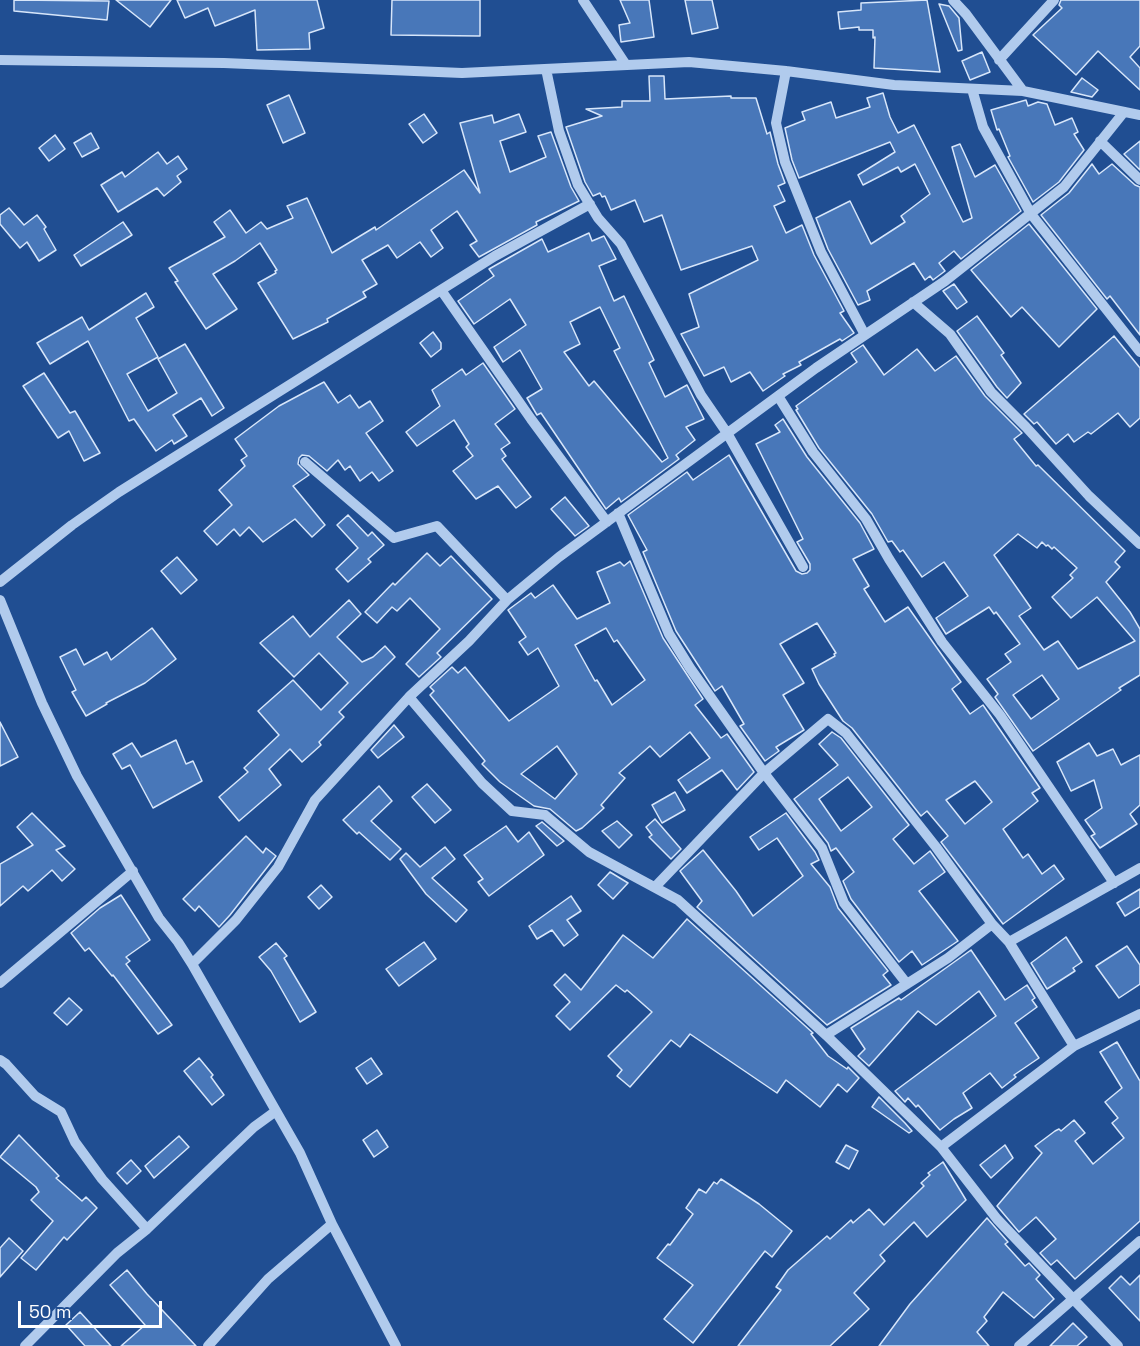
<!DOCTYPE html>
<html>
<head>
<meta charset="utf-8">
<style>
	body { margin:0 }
	#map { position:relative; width:1140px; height:1346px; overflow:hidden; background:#204e92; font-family:"Space Grotesk",sans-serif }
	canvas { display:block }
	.scale { position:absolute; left:18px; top:1301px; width:144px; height:27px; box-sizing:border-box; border:3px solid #fff; border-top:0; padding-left:8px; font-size:18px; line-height:21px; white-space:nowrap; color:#fff; -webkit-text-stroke:4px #204e92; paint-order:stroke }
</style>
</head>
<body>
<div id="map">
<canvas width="1140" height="1346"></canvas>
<div class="scale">50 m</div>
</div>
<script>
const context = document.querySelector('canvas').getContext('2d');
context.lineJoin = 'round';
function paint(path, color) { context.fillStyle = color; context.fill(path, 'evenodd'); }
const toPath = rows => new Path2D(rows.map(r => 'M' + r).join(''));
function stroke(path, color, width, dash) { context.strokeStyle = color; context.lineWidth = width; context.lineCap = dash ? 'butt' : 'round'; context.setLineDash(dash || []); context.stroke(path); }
const building = toPath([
	[14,0,109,1,107,20,14,11,14,0],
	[116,0,171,0,150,27,116,0],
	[177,0,317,0,324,28,309,33,310,49,257,50,255,10,215,26,208,8,185,18,177,0],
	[392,0,480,0,480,36,391,35,392,0],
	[620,0,649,0,654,37,621,42,619,25,630,23,620,0],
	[685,0,712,0,718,28,692,34,685,0],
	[927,0,940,72,874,68,875,37,873,38,873,30,859,30,859,27,840,29,838,12,861,10,861,3,927,0],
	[1061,0,1140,0,1140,46,1130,57,1140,68,1140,90,1098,51,1076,75,1033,35,1062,8,1059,5,1061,0],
	[939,4,949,6,959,18,962,50,958,51,939,4],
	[982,52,990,72,970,80,962,61,982,52],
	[649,76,664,76,665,99,731,96,731,98,756,98,767,134,770,132,778,164,785,183,778,186,785,201,774,206,786,233,802,225,814,255,844,311,840,313,854,333,842,341,840,339,799,362,801,365,783,374,785,376,763,391,750,372,731,382,724,367,704,376,681,334,699,327,689,294,758,260,752,246,681,270,662,215,644,222,635,200,611,210,605,196,602,197,600,193,593,196,585,182,566,127,602,116,586,109,622,107,622,101,650,101,649,76],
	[1082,78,1098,90,1092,97,1071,92,1082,78],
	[883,93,890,117,898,133,914,125,963,222,972,218,952,147,960,144,975,177,995,165,1021,211,961,259,954,251,939,263,945,271,933,280,930,276,925,280,914,263,867,291,870,300,858,305,828,249,816,218,850,201,871,244,905,222,901,216,930,194,915,164,901,172,898,167,863,185,858,175,895,152,890,142,799,178,792,160,785,128,805,120,802,112,831,102,836,118,870,107,867,98,883,93],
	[289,95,305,133,283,143,267,105,289,95],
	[1026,100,1028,106,1038,102,1047,104,1055,125,1072,118,1078,132,1074,134,1084,150,1059,182,1033,202,1008,157,1010,156,999,129,997,130,991,110,1026,100],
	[424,114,437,133,423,143,409,124,424,114],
	[519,114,526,132,500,141,510,172,546,157,538,136,551,132,571,187,579,201,536,222,537,225,479,257,470,245,477,241,457,211,431,230,443,248,431,257,420,242,397,258,388,245,362,260,377,284,363,292,366,297,327,319,328,322,293,339,258,283,276,273,275,271,277,270,260,243,235,261,213,274,237,309,206,329,175,282,178,281,169,268,225,237,214,222,230,210,246,233,261,222,267,229,293,218,287,206,307,198,332,253,375,227,376,230,464,170,480,193,460,123,492,115,494,123,519,114],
	[91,133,99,148,82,157,74,143,91,133],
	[55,135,65,149,49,161,39,148,55,135],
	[1140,141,1140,170,1124,154,1140,141],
	[158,152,167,164,178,156,187,169,177,176,181,182,164,196,157,188,118,212,101,185,122,172,125,177,158,152],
	[1092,164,1099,174,1112,164,1135,185,1140,187,1140,335,1110,296,1107,299,1041,215,1069,193,1092,164],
	[9,208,24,225,37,215,46,227,44,229,56,250,39,261,27,242,20,248,0,224,0,215,9,208],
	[123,222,132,235,81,266,74,255,123,222],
	[1029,224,1097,309,1059,347,1022,307,1011,317,971,270,1029,224],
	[589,233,592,241,604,236,616,259,599,266,614,301,624,296,654,360,649,363,665,397,687,385,704,419,686,427,695,440,676,455,679,459,621,502,619,498,606,509,541,413,537,415,527,398,542,389,520,350,503,362,494,347,526,325,510,299,474,324,458,301,494,276,489,269,542,239,548,252,589,233],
	[600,307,620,348,614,351,668,458,662,462,594,381,589,386,564,352,580,344,570,322,600,307],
	[954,284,967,302,957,309,943,291,954,284],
	[146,293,154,307,136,318,158,357,127,374,148,411,177,393,158,359,185,344,224,408,212,416,201,398,173,415,187,436,174,444,172,440,156,451,134,419,129,421,88,341,50,364,37,343,82,317,89,330,146,293],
	[977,316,1004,353,1001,355,1021,383,1007,398,997,387,957,331,977,316],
	[433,332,441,343,441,349,431,357,420,343,433,332],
	[1114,336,1140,368,1140,418,1130,427,1118,413,1091,434,1088,432,1074,442,1068,434,1056,444,1037,422,1034,424,1024,414,1114,336],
	[863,345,884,375,917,349,935,371,956,356,985,396,1022,433,1014,439,1036,466,1038,465,1125,551,1115,562,1120,567,1106,582,1130,612,1140,629,1140,675,1119,688,1121,690,1033,751,995,697,998,694,987,679,1011,662,1005,654,1020,644,996,612,994,614,989,607,946,634,936,618,968,596,944,562,922,577,903,550,900,552,892,541,888,542,872,514,819,448,796,410,798,409,796,406,857,362,851,353,863,345],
	[1018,534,1037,548,1042,542,1046,546,1048,545,1052,549,1054,547,1077,568,1070,575,1073,578,1052,597,1071,618,1097,597,1135,641,1078,669,1058,641,1044,650,1019,616,1031,608,994,555,1018,534],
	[1042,675,1059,699,1031,719,1013,695,1042,675],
	[483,363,515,409,495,424,510,443,501,449,506,456,502,459,531,497,516,508,498,486,476,499,453,471,473,456,466,447,469,444,454,420,417,446,406,432,440,406,432,390,462,369,466,375,483,363],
	[44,373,70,413,75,411,100,453,84,461,69,431,58,438,23,386,44,373],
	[324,382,338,403,350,395,359,408,370,401,383,421,366,433,393,471,379,481,372,472,360,481,350,466,345,470,338,460,327,471,309,456,302,455,299,458,298,464,309,475,293,486,325,525,312,537,295,519,263,542,249,527,240,536,234,529,217,545,204,531,232,505,219,490,245,466,241,460,247,456,235,439,279,406,324,382],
	[783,419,807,457,860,523,874,549,853,559,869,586,864,589,885,622,908,607,961,682,952,689,970,714,983,705,1040,788,1032,793,1038,801,1003,829,1023,858,1028,854,1042,874,1054,865,1064,879,1003,924,941,842,948,836,927,811,921,816,852,728,843,721,819,684,812,669,835,656,834,654,836,653,817,623,780,644,804,683,783,695,804,730,776,747,779,751,765,761,740,726,744,724,722,686,715,691,676,631,643,552,647,550,628,515,687,472,693,480,729,455,796,571,802,574,807,573,810,570,810,564,797,542,803,539,756,444,780,432,775,425,783,419],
	[975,781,992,802,965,824,946,800,975,781],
	[565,497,589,526,575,536,551,509,565,497],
	[348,515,368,536,372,532,384,545,368,559,371,562,348,582,336,569,358,548,337,525,348,515],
	[427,553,440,566,451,556,492,599,437,653,441,657,419,677,406,664,440,629,410,598,397,611,392,607,377,623,365,612,393,583,395,585,427,553],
	[177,557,197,580,181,594,161,571,177,557],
	[630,561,663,638,703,699,695,705,721,738,727,734,754,772,737,790,722,770,687,793,678,780,710,758,690,732,660,757,650,746,619,773,625,778,601,805,604,808,582,828,576,831,550,809,534,806,500,782,482,764,485,761,430,695,434,691,430,687,452,667,458,673,465,667,509,721,559,686,538,648,528,655,519,642,526,637,508,610,531,593,535,598,553,585,577,619,610,603,597,572,620,562,624,566,630,561],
	[606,628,614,642,617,640,645,680,612,705,597,680,595,681,575,645,606,628],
	[557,746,577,774,555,799,521,774,557,746],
	[349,600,361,614,337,637,362,662,373,657,385,646,395,657,339,712,344,717,319,742,321,745,302,762,290,749,269,769,281,785,239,821,219,797,248,772,244,768,279,735,258,711,293,680,321,710,348,683,319,653,294,677,260,643,293,616,310,637,349,600],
	[152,628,176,659,145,683,106,703,107,704,86,716,72,692,76,690,60,657,76,649,84,665,107,652,111,660,152,628],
	[0,722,18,757,0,766,0,722],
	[394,725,404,737,378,758,371,750,394,725],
	[832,732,841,738,909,825,893,839,914,864,930,851,945,872,919,891,958,941,922,965,912,951,899,962,851,899,843,881,854,872,836,848,831,851,828,843,794,799,838,765,819,744,832,732],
	[848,777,872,807,841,831,819,799,848,777],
	[176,740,186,764,193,761,202,781,153,808,130,765,122,769,113,754,132,743,141,757,176,740],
	[1089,743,1097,756,1113,749,1121,765,1140,755,1140,805,1130,814,1137,824,1100,848,1091,836,1095,834,1085,820,1102,808,1094,780,1071,791,1057,762,1089,743],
	[427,784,451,810,435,823,412,797,427,784],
	[379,786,392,801,371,821,401,849,390,860,359,832,357,834,343,820,379,786],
	[675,792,685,810,662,823,652,805,675,792],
	[32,813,65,846,56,850,75,869,62,881,52,870,28,891,23,886,0,906,0,864,33,845,17,827,32,813],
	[786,813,815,852,819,860,811,864,830,887,838,908,888,971,883,975,891,985,827,1025,697,907,702,901,680,871,703,850,736,891,753,916,803,876,777,838,759,850,750,837,786,813],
	[655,819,681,849,671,859,649,837,652,835,646,827,655,819],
	[617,821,632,835,619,848,602,831,617,821],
	[542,822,564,841,557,846,536,826,542,822],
	[506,826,518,842,529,832,544,855,489,896,478,882,483,879,464,855,506,826],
	[246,836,263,853,266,848,276,856,230,915,219,927,199,906,195,911,183,899,246,836],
	[445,847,455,859,432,878,467,910,456,922,426,894,400,859,406,853,420,867,445,847],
	[610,872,628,883,613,899,598,885,610,872],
	[321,885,332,897,319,909,308,897,321,885],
	[1140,889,1140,907,1125,916,1117,903,1140,889],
	[121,895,150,940,126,957,130,961,126,964,172,1025,158,1034,113,975,112,976,89,948,85,951,71,933,100,908,121,895],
	[571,896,581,911,567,920,578,935,564,946,552,930,537,939,529,926,571,896],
	[687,919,813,1033,811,1034,828,1056,847,1069,848,1067,859,1078,847,1092,838,1084,820,1107,786,1080,777,1093,690,1034,680,1047,671,1040,630,1087,617,1076,622,1070,608,1056,652,1012,627,990,625,992,616,985,570,1030,556,1016,570,1002,554,985,565,974,581,990,623,935,653,958,687,919],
	[1066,937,1082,962,1073,968,1075,971,1047,989,1031,963,1066,937],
	[424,942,436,959,399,986,386,969,424,942],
	[276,943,287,956,284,958,316,1012,300,1022,271,971,259,957,276,943],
	[1127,946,1140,965,1140,984,1119,998,1096,966,1127,946],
	[971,950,1005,1000,1027,985,1035,998,1032,1000,1037,1007,1015,1023,1039,1058,1014,1075,1016,1077,1002,1088,990,1073,963,1093,972,1108,954,1119,940,1130,918,1105,916,1107,908,1098,905,1102,895,1091,996,1016,979,991,936,1025,918,1011,869,1066,858,1056,865,1049,851,1028,899,998,901,1000,971,950],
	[69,998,82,1010,67,1025,54,1013,69,998],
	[1117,1042,1140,1081,1140,1221,1075,1279,1057,1260,1051,1265,1040,1253,1056,1239,1036,1217,1019,1232,997,1206,1042,1153,1035,1146,1055,1131,1059,1129,1061,1131,1074,1120,1085,1133,1075,1141,1093,1164,1124,1138,1112,1123,1118,1118,1105,1102,1122,1088,1100,1052,1117,1042],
	[199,1058,213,1075,211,1077,224,1095,212,1105,184,1071,199,1058],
	[371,1058,382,1074,367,1084,356,1068,371,1058],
	[879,1097,905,1123,912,1131,909,1133,872,1107,879,1097],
	[377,1130,388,1147,374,1157,363,1140,377,1130],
	[19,1135,59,1176,56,1178,82,1201,86,1197,97,1208,67,1240,64,1237,36,1270,21,1258,53,1221,31,1200,39,1192,36,1187,0,1157,19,1135],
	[179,1136,189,1147,154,1178,145,1166,179,1136],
	[846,1145,858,1151,849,1169,836,1162,846,1145],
	[1005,1145,1013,1158,991,1178,980,1165,1005,1145],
	[131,1160,141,1171,127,1184,117,1173,131,1160],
	[943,1162,966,1200,927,1237,914,1222,880,1255,885,1261,854,1293,869,1309,830,1346,738,1346,781,1290,776,1287,788,1270,827,1236,830,1239,851,1220,853,1223,869,1209,884,1225,924,1186,921,1183,930,1175,928,1173,943,1162],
	[721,1179,759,1204,792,1231,772,1257,765,1251,693,1343,664,1319,693,1285,657,1258,668,1244,670,1245,693,1214,686,1208,699,1189,706,1193,714,1182,717,1184,721,1179],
	[987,1218,1008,1242,1005,1244,1025,1266,1029,1263,1040,1275,1036,1279,1054,1299,1034,1318,1003,1292,984,1317,987,1321,977,1332,989,1346,879,1346,910,1304,987,1218],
	[9,1238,23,1251,0,1277,0,1248,9,1238],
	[127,1270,147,1294,196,1346,121,1346,145,1325,110,1285,127,1270],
	[1140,1275,1140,1321,1109,1288,1121,1276,1130,1285,1140,1275],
	[80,1312,111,1346,85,1346,66,1325,80,1312],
	[1073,1323,1087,1337,1077,1346,1050,1346,1073,1323]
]);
const minor = toPath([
	[583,0,626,65],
	[953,0,966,14,1023,91],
	[0,60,224,63,462,73,689,62,786,71,894,85,1023,91,1140,115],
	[999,60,1054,0],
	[546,69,559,131,578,185,598,218,621,244,701,395,727,433,803,567],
	[786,71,776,123,785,162,821,252,865,335],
	[972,89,983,127,1031,214,1140,352],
	[1100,141,1140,180],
	[441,290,531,419,607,522],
	[913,302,950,334,991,392,1026,427,1089,496,1140,544],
	[778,396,813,452,866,519,889,559,942,642,1000,715,1114,883],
	[305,462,394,538,437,526,507,600],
	[618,513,669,634,690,668,764,773,822,848,844,903,907,984],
	[0,582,72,525,119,492,495,256,590,204],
	[0,600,42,703,77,776,159,918,178,942,192,964,300,1153,332,1224,396,1346],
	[409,697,482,783,512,811,545,815,589,852,678,900,826,1035,941,1147,997,1219,1118,1346],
	[655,887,764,773,828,719,846,733,936,847,992,924,1009,942,1074,1046],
	[1009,942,1140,868],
	[192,964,236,920,278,867,315,800,409,697,469,641,507,600,559,557,816,368,945,281,1064,187,1124,112],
	[0,983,133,871],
	[826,1035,948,958,992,924],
	[0,1060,6,1064,35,1096,61,1112,75,1142,102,1179,147,1229],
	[941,1147,1074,1046,1140,1014],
	[25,1346,117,1253,147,1229,254,1127,276,1111],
	[208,1346,268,1279,332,1224],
	[1019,1346,1140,1241]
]);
paint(building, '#4877b9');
stroke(building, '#d7e6fa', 1.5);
stroke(minor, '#b1cbed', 10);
</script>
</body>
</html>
